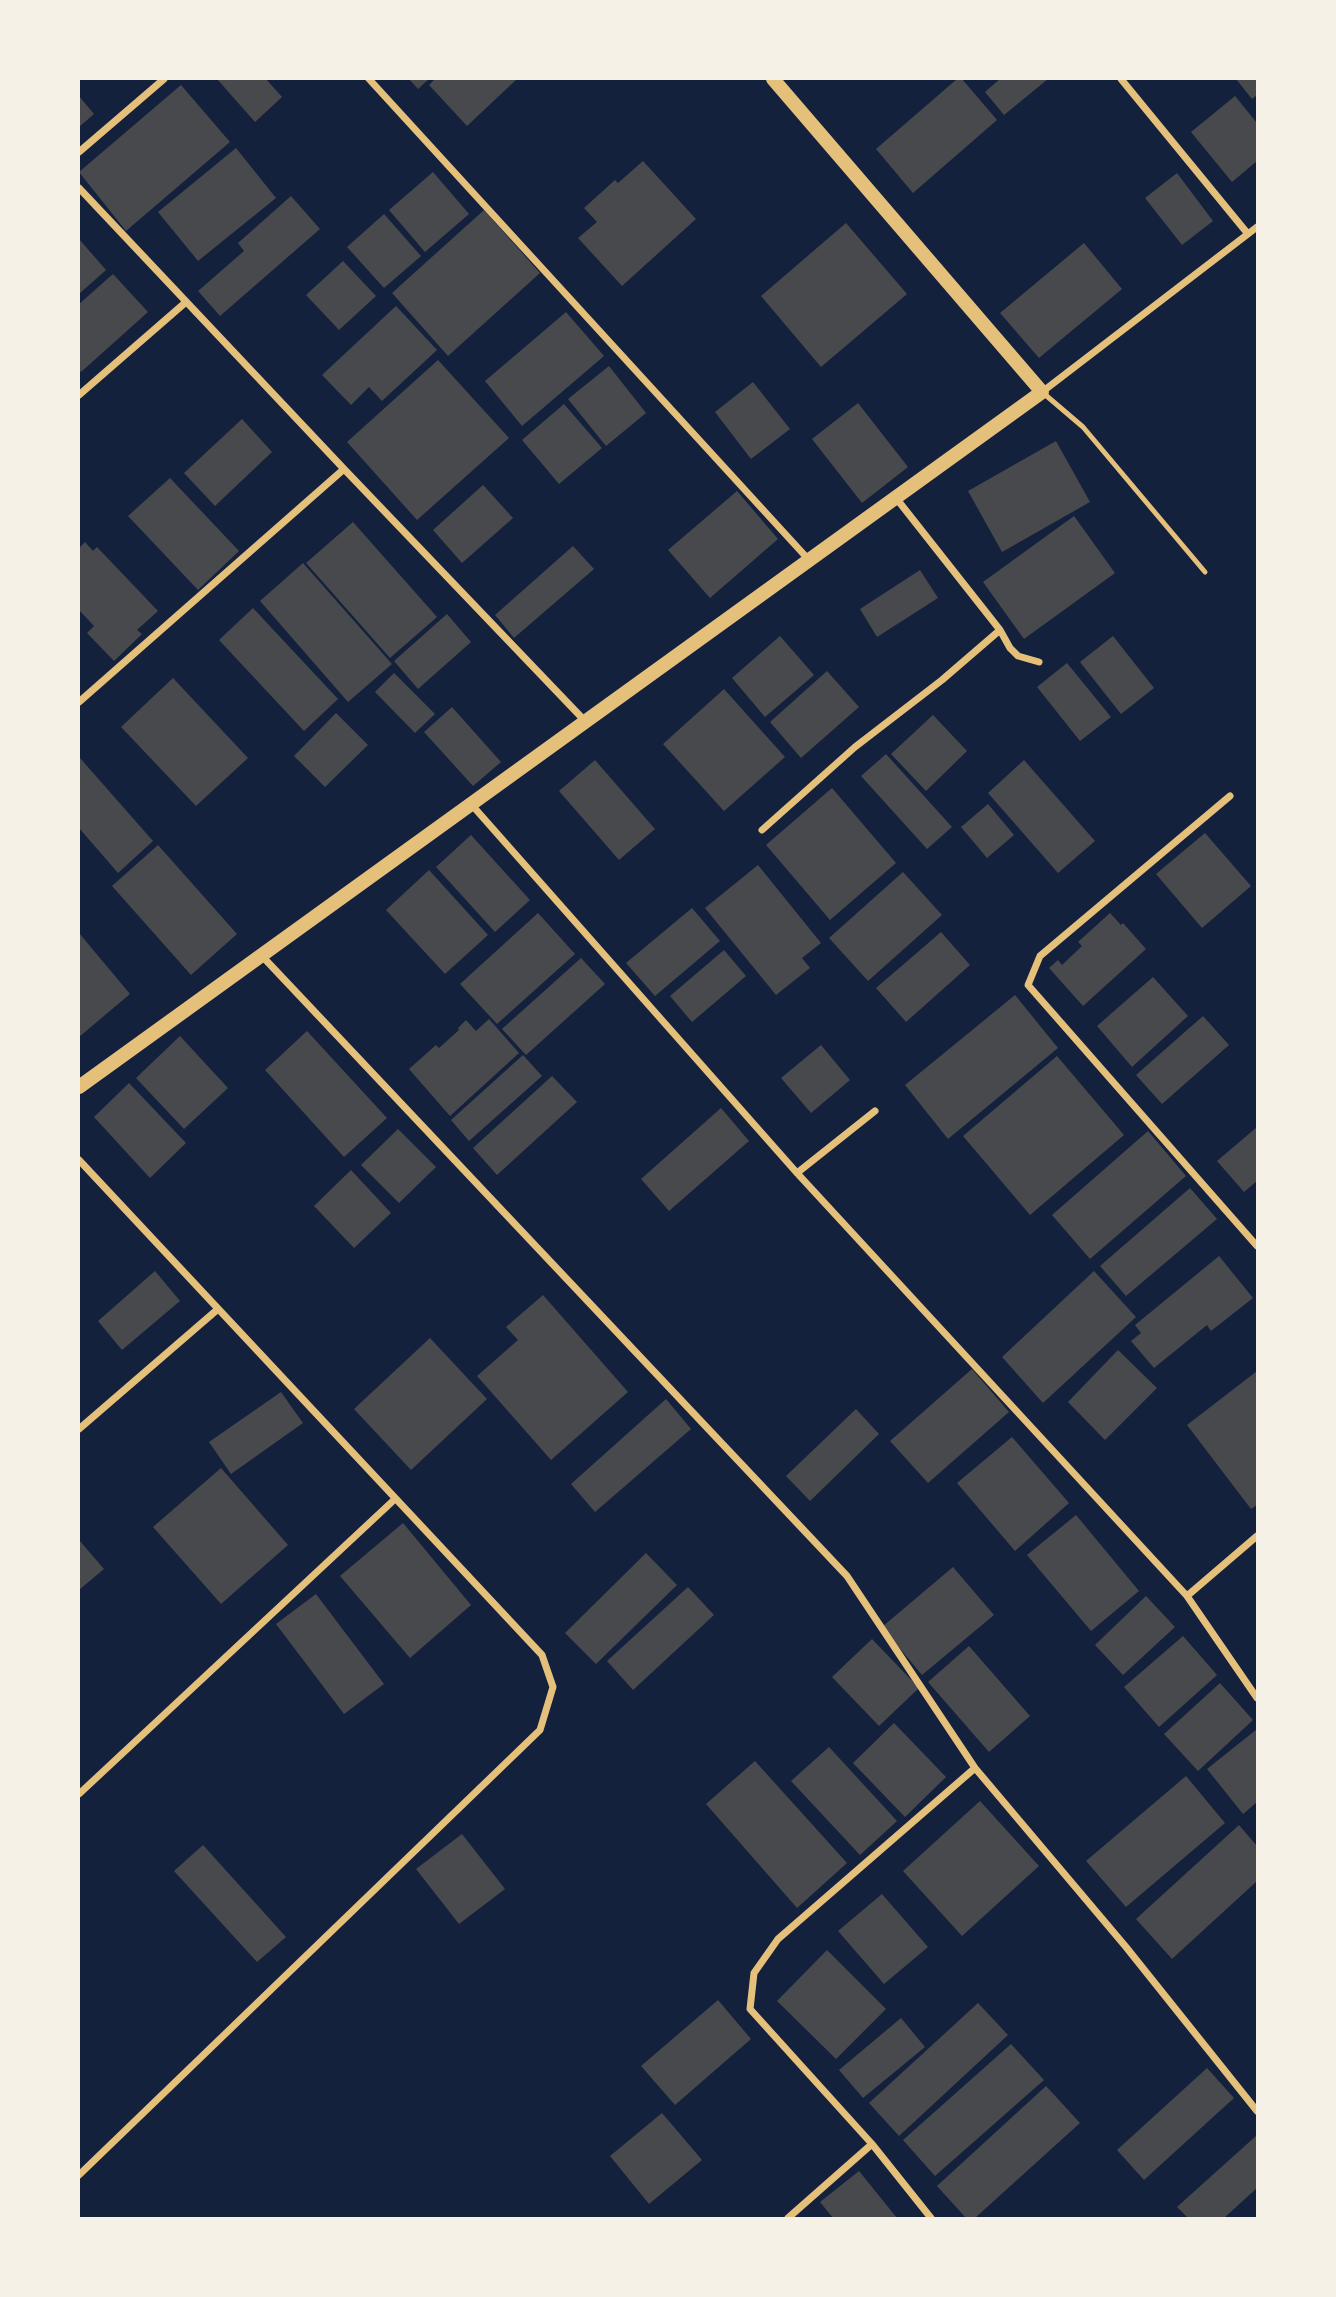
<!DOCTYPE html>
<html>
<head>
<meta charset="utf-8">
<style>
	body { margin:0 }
	#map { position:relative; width:1336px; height:2297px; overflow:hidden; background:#14213d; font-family:Roboto,sans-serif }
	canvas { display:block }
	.frame { position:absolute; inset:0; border:80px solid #f6f1e7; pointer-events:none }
</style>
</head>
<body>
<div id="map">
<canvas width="1336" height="2297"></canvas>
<div class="frame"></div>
</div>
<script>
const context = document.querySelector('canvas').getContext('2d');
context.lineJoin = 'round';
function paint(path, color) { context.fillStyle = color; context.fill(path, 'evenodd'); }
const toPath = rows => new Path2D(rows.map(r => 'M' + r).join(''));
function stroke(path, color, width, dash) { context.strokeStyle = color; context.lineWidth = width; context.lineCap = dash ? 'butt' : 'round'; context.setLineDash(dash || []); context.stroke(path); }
const building = toPath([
	[217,79,266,79,282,97,255,122],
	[409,79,429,79,418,89],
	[435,79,517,79,467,126,429,85],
	[957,79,962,79,997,120,913,193,876,149],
	[1000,79,1048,79,1004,115,985,92],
	[1236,79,1257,79,1257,95,1252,99],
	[181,85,230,142,126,231,79,172],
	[79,96,94,114,79,127],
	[1235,96,1257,123,1257,161,1232,182,1191,132],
	[236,148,276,198,198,261,158,212],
	[643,161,696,219,622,286,578,238,597,222,584,208,615,180,618,183],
	[433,172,469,214,425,252,389,210],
	[1177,173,1213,221,1182,245,1145,198],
	[291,196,320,229,220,316,198,291,244,251,238,243],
	[484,210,540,273,448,356,392,293],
	[384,214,421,256,384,288,347,247],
	[846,223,907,294,821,367,761,296],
	[79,239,106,270,79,294],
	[1084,243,1122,289,1039,358,1000,313],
	[343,261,376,296,339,330,306,295],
	[113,274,148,312,81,372,79,369,79,304],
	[396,306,437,350,382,401,369,387,351,405,322,375],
	[566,312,604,356,522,426,485,381],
	[438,360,509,438,417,520,347,442],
	[609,366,646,413,606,446,568,399],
	[753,382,790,429,751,459,715,412],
	[858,403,908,467,862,503,812,439],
	[564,404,602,448,559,484,522,440],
	[242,419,272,452,215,506,184,473],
	[1056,441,1090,502,1002,552,968,491],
	[170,478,239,551,198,590,128,516],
	[483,485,513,518,462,563,433,530],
	[737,491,778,539,710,598,668,550],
	[1074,516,1115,573,1024,639,983,582],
	[353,522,437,617,390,658,306,563],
	[85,542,93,551,97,547,158,611,137,630,142,634,114,661,87,633,94,626,79,610,79,548],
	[573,546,594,569,514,638,495,615],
	[303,563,392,664,348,702,260,601],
	[920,570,938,598,877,637,860,609],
	[253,608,338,699,304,731,219,640],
	[447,614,471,642,418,689,394,661],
	[780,636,814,675,765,717,732,678],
	[1113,636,1154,688,1121,714,1080,662],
	[1067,663,1111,717,1080,741,1037,687],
	[827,671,859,707,801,758,770,722],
	[394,673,435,714,415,733,375,692],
	[173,678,248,758,196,806,121,727],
	[724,689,785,757,724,811,663,744],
	[452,707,501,762,473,786,424,732],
	[336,713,368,745,325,787,294,756],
	[933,715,967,751,926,791,891,754],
	[886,754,952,827,927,849,861,776],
	[80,758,153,841,118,873,79,828],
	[595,760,655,829,619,860,559,791],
	[1024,760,1095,841,1058,873,988,793],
	[832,788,896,863,830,920,766,845],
	[988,804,1014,835,987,858,961,827],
	[1205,833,1251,886,1202,928,1156,874],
	[471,835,530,900,495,932,436,867],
	[158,845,237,934,191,975,112,886],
	[758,865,821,943,802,958,810,968,776,995,705,908],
	[429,870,488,935,445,974,386,910],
	[903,872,942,915,868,981,829,938],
	[692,908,720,941,655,996,626,963],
	[538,913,575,954,497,1024,460,984],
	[1110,913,1121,925,1123,923,1146,949,1083,1006,1049,968,1058,960,1062,965,1082,946,1078,942],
	[941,932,970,965,906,1022,876,988],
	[79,933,130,994,79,1037],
	[724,950,746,976,692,1022,670,996],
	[581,958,605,984,526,1055,502,1029],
	[1153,977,1188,1016,1132,1067,1097,1026],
	[1015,995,1058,1048,948,1139,905,1085],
	[1203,1016,1229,1045,1162,1104,1136,1075],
	[489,1019,519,1053,450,1116,409,1069,436,1045,439,1048,459,1030,458,1028,466,1020,476,1031],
	[307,1031,387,1118,344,1157,265,1070],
	[180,1036,228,1088,184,1129,136,1078],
	[821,1045,850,1080,811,1113,781,1078],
	[523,1055,542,1076,469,1141,451,1120],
	[1057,1056,1124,1135,1030,1215,963,1136],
	[552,1076,577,1102,497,1175,473,1148],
	[129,1083,186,1143,150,1178,94,1117],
	[721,1108,749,1141,669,1211,641,1179],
	[1257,1127,1257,1181,1244,1192,1217,1161],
	[398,1129,436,1167,399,1203,361,1165],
	[1148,1131,1186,1176,1090,1259,1052,1215],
	[351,1170,391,1213,354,1248,314,1206],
	[1190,1188,1217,1219,1126,1296,1100,1266],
	[1219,1256,1253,1298,1211,1331,1207,1325,1154,1368,1131,1341,1141,1333,1135,1325],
	[155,1271,180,1301,122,1350,98,1321],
	[1094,1271,1136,1317,1043,1403,1002,1357],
	[543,1295,628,1392,551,1460,477,1376,518,1340,506,1327],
	[430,1338,487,1399,411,1470,354,1409],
	[1118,1350,1157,1388,1105,1440,1068,1402],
	[972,1369,1009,1412,928,1483,890,1441],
	[1257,1371,1257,1505,1251,1509,1187,1425],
	[281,1392,303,1423,231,1474,209,1442],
	[666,1399,691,1429,595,1512,571,1484],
	[856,1409,879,1434,810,1501,786,1476],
	[1012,1437,1069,1503,1015,1551,957,1483],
	[221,1468,288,1545,221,1604,153,1527],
	[1076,1515,1139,1591,1091,1631,1027,1555],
	[403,1523,471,1605,410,1658,340,1576],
	[79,1540,104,1569,79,1590],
	[646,1553,677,1585,596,1664,565,1633],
	[953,1567,994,1615,922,1675,882,1627],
	[688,1587,714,1615,633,1690,607,1661],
	[316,1594,384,1684,344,1714,276,1624],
	[1146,1596,1175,1627,1123,1675,1095,1645],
	[1183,1636,1217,1675,1159,1727,1124,1687],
	[872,1639,919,1688,879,1726,832,1677],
	[969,1646,1030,1716,989,1752,928,1682],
	[1220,1683,1253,1720,1198,1771,1164,1734],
	[894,1723,946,1777,905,1817,853,1763],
	[1257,1729,1257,1802,1243,1814,1207,1769],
	[829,1747,897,1821,860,1855,791,1781],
	[755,1761,847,1863,797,1908,706,1804],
	[1186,1776,1225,1823,1126,1907,1086,1861],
	[980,1801,1039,1866,962,1936,903,1871],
	[1239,1825,1257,1846,1257,1881,1172,1959,1136,1919],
	[462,1834,505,1889,459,1924,416,1869],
	[203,1845,286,1937,257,1962,174,1871],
	[882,1894,928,1947,884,1984,838,1931],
	[827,1950,886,2009,836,2059,777,2001],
	[718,2000,751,2039,675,2105,641,2066],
	[978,2003,1008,2035,899,2136,869,2103],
	[901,2018,925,2047,863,2098,839,2070],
	[1011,2044,1044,2080,935,2176,903,2140],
	[1207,2068,1234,2098,1144,2180,1117,2150],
	[1046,2086,1080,2123,975,2218,966,2218,937,2186],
	[662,2113,702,2160,649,2204,610,2156],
	[1257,2135,1257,2188,1224,2218,1188,2218,1177,2207],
	[859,2171,897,2218,833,2218,820,2202]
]);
const service = toPath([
	[1042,392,1083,427,1205,572]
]);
const minor = toPath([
	[369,79,809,560],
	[1121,79,1248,234],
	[79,152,164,79],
	[79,188,344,469,79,702],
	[1042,392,1257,227],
	[79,395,186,302],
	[344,469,585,721],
	[1000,630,1010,648,1018,656,1039,662],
	[1230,796,1040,956,1028,985,1257,1246],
	[471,804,797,1173,1187,1596,1257,1536],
	[762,830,855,747,942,680,1000,630,896,498],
	[262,956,847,1576,975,1768],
	[79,1160,542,1655,553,1687,540,1730,79,2175],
	[797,1173,875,1111],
	[79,1429,218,1309],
	[1187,1596,1257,1698],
	[79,1794,395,1499],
	[872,2144,931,2218],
	[788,2218,872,2144,750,2009,754,1973,778,1939,975,1768,1126,1947,1257,2111]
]);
const secondary = toPath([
	[79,1087,1042,392,773,79]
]);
paint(building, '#48494c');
stroke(service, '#e5c07b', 5);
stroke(minor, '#e5c07b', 7);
stroke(secondary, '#e5c07b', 14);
</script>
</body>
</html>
